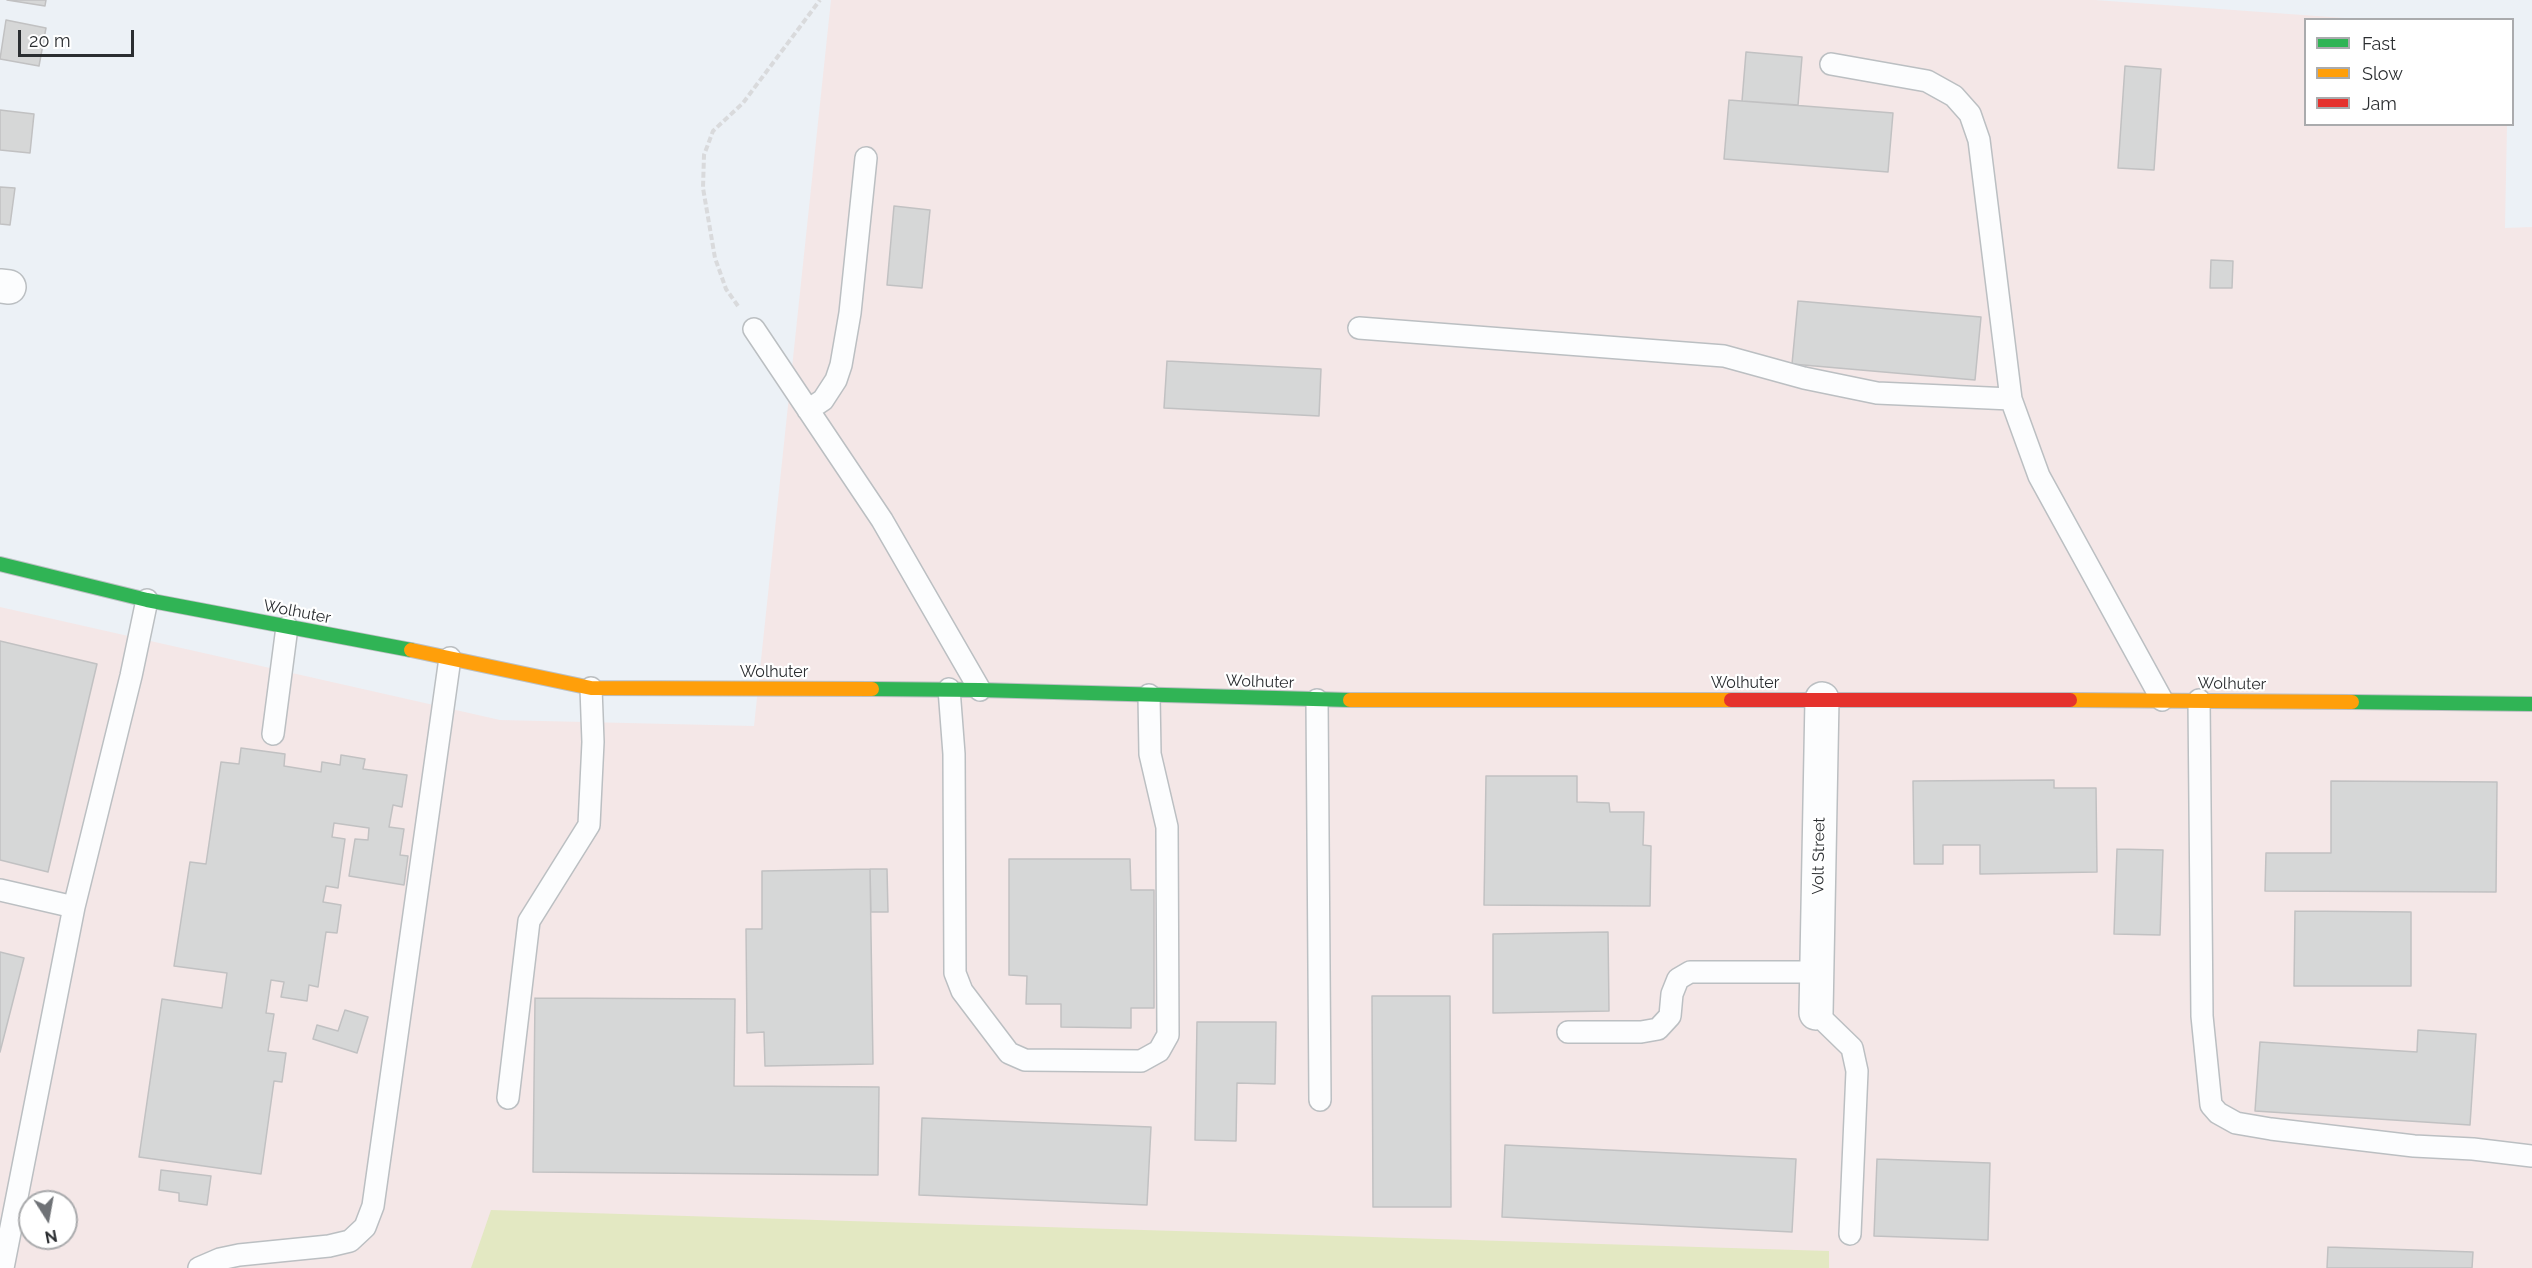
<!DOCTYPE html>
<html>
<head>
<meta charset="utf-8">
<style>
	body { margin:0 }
	#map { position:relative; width:2532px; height:1268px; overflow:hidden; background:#ecf1f6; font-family:Raleway,sans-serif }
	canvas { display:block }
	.legend { position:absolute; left:2304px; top:18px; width:210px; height:108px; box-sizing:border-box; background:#fff; border:2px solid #aaabad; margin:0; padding:8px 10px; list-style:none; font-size:18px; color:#2b2e31 }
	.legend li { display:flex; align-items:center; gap:12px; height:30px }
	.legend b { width:30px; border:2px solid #aaabad }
	.north { position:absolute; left:18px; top:1190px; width:60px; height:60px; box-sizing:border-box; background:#fff; border:2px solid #aaabad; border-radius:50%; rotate:169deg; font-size:16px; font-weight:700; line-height:24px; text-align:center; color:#2b2e31 }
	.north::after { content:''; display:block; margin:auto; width:21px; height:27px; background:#6f7276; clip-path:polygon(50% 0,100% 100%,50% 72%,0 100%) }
	.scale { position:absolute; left:18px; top:30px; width:116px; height:27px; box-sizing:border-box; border:3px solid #2b2e31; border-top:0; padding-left:8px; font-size:18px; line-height:21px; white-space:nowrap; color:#2b2e31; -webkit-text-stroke:4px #fff; paint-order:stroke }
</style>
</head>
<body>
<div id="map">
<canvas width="2532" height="1268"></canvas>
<ul class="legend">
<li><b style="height:8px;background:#30b455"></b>Fast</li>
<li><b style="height:8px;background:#ff9f0a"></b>Slow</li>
<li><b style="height:8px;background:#e5322d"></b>Jam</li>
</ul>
<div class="north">N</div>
<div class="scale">20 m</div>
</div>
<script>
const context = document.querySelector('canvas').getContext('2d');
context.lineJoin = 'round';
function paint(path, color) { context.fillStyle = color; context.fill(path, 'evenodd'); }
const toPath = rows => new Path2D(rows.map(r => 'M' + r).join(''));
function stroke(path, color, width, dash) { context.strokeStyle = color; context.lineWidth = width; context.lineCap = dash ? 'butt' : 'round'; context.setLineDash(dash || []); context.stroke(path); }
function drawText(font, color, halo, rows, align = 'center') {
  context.font = font + ' Raleway,sans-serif'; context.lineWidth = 4.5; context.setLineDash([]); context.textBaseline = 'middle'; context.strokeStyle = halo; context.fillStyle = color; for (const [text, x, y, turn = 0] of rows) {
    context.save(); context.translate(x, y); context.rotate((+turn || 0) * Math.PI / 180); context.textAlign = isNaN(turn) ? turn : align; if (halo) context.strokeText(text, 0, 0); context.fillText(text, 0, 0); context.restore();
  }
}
const industrial = toPath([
	[831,0,2095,0,2358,19,2306,20,2306,124,2507,125,2505,228,2532,227,2532,1268,0,1268,0,607,500,720,754,726],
	[30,1202,66,1202,66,1238,30,1238]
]);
const green = toPath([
	[491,1210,1829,1251,1829,1268,471,1268]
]);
const building = toPath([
	[7,0,46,0,45,6,7,0],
	[6,20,46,28,39,66,0,59,6,20],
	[1746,52,1802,57,1798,105,1742,101,1746,52],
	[2125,66,2161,69,2154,170,2118,168,2125,66],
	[1729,100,1893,113,1888,172,1724,159,1729,100],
	[0,110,34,114,30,153,0,150,0,110],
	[0,187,15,188,10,225,0,224,0,187],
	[894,206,930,210,922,288,887,285,894,206],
	[2211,260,2233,261,2232,288,2210,288,2211,260],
	[1798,301,1981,317,1975,380,1792,364,1798,301],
	[1167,361,1321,369,1319,416,1164,408,1167,361],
	[0,641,97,664,48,872,0,860,0,641],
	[241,748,285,754,284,766,321,772,322,762,340,765,341,755,365,759,363,769,407,775,402,807,393,805,389,827,404,829,400,855,408,856,404,885,349,876,355,839,368,840,369,828,334,823,332,837,345,839,338,888,326,886,323,902,341,905,337,933,326,932,318,987,309,985,307,1001,281,997,284,982,271,980,266,1013,274,1014,268,1051,286,1053,282,1082,274,1081,261,1174,139,1157,162,999,222,1008,227,973,174,966,190,862,206,864,221,762,239,764,241,748],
	[1486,776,1577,776,1577,802,1609,803,1610,812,1644,812,1643,845,1651,846,1650,906,1484,905,1486,776],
	[2054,780,2054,788,2096,788,2097,872,1980,874,1980,845,1943,845,1943,864,1914,864,1913,781,2054,780],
	[2331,781,2497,782,2496,892,2265,891,2266,853,2331,853,2331,781],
	[2117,849,2163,850,2160,935,2114,934,2117,849],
	[1009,859,1130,859,1131,890,1154,890,1154,1008,1131,1008,1131,1028,1061,1027,1061,1004,1026,1004,1027,976,1009,975,1009,859],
	[870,869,873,1064,765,1066,764,1032,747,1033,746,929,762,929,762,871,870,869],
	[870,869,887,869,888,912,871,912,870,869],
	[2295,911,2411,912,2411,986,2294,986,2295,911],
	[1608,932,1609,1011,1493,1013,1493,934,1608,932],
	[0,952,24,958,0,1052,0,952],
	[1372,996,1450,996,1451,1207,1373,1207,1372,996],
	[535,998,735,999,734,1086,879,1087,878,1175,533,1172,535,998],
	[345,1010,368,1017,357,1053,313,1039,317,1025,338,1031,345,1010],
	[1197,1022,1276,1022,1275,1084,1237,1083,1236,1141,1195,1140,1197,1022],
	[2418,1030,2476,1034,2470,1125,2255,1111,2260,1042,2417,1052,2418,1030],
	[922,1118,1151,1127,1147,1205,919,1195,922,1118],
	[1505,1145,1796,1159,1792,1232,1502,1217,1505,1145],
	[1877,1159,1990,1163,1988,1240,1874,1236,1877,1159],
	[161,1170,211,1176,207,1205,179,1201,179,1193,159,1190,161,1170],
	[2328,1247,2473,1252,2472,1268,2327,1268,2328,1247]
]);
const path = toPath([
	[738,306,726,289,715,258,703,188,704,155,713,131,743,103,820,0]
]);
const lane = toPath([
	[1831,64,1927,81,1954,96,1970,114,1979,140,2011,399,2039,476,2162,700],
	[1359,328,1724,356,1804,378,1877,393,2011,399],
	[754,329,882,520,980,690],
	[808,410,823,400,836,380,841,365,850,313,866,158],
	[949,689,954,754,955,973,962,991,1009,1053,1025,1060,1141,1061,1159,1051,1168,1035,1167,827,1150,754,1149,695],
	[1317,700,1320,1100],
	[2199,700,2202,1016,2211,1105,2218,1113,2236,1123,2271,1129,2414,1146,2473,1149,2532,1156],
	[273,734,287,627],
	[0,890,74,907],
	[1816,1013,1852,1048,1857,1071,1850,1234],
	[1568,1032,1641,1032,1658,1029,1670,1016,1672,994,1678,979,1690,972,1816,972],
	[508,1098,529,921,589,825,593,742,591,688],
	[3,1268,74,907,131,676,147,600],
	[199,1268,220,1259,239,1255,329,1246,350,1241,365,1227,373,1206,450,658]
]);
const street = toPath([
	[0,286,9,287],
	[1816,1013,1822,699]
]);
const fast = toPath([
	[0,564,147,600,411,650],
	[872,689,980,690,1350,700],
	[2352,702,2532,704]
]);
const slow = toPath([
	[411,650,591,688,872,689],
	[1350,700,1731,700],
	[2070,700,2352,702]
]);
const jam = toPath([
	[1731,700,2070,700]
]);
const streetNames = [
	["Wolhuter",297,612,11],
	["Wolhuter",774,672],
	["Wolhuter",1260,682,2],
	["Wolhuter",1745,683],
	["Wolhuter",2232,684,1],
	["Volt Street",1819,856,-89]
];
paint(industrial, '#f4e7e7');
paint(green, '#e3e8c2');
paint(building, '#d6d7d7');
stroke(building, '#c1c1c2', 1.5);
stroke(lane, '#bbbfc2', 24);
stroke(street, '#bbbfc2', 36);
stroke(fast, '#bbbfc2', 16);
stroke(slow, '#bbbfc2', 16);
stroke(jam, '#bbbfc2', 16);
stroke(path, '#d9dadc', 4, [6, 3]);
stroke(lane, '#fcfdfe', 21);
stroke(street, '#fcfdfe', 33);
stroke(fast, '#30b455', 14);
stroke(slow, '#ff9f0a', 14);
stroke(jam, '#e5322d', 14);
drawText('16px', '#2b2e31', '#fff', streetNames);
</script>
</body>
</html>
